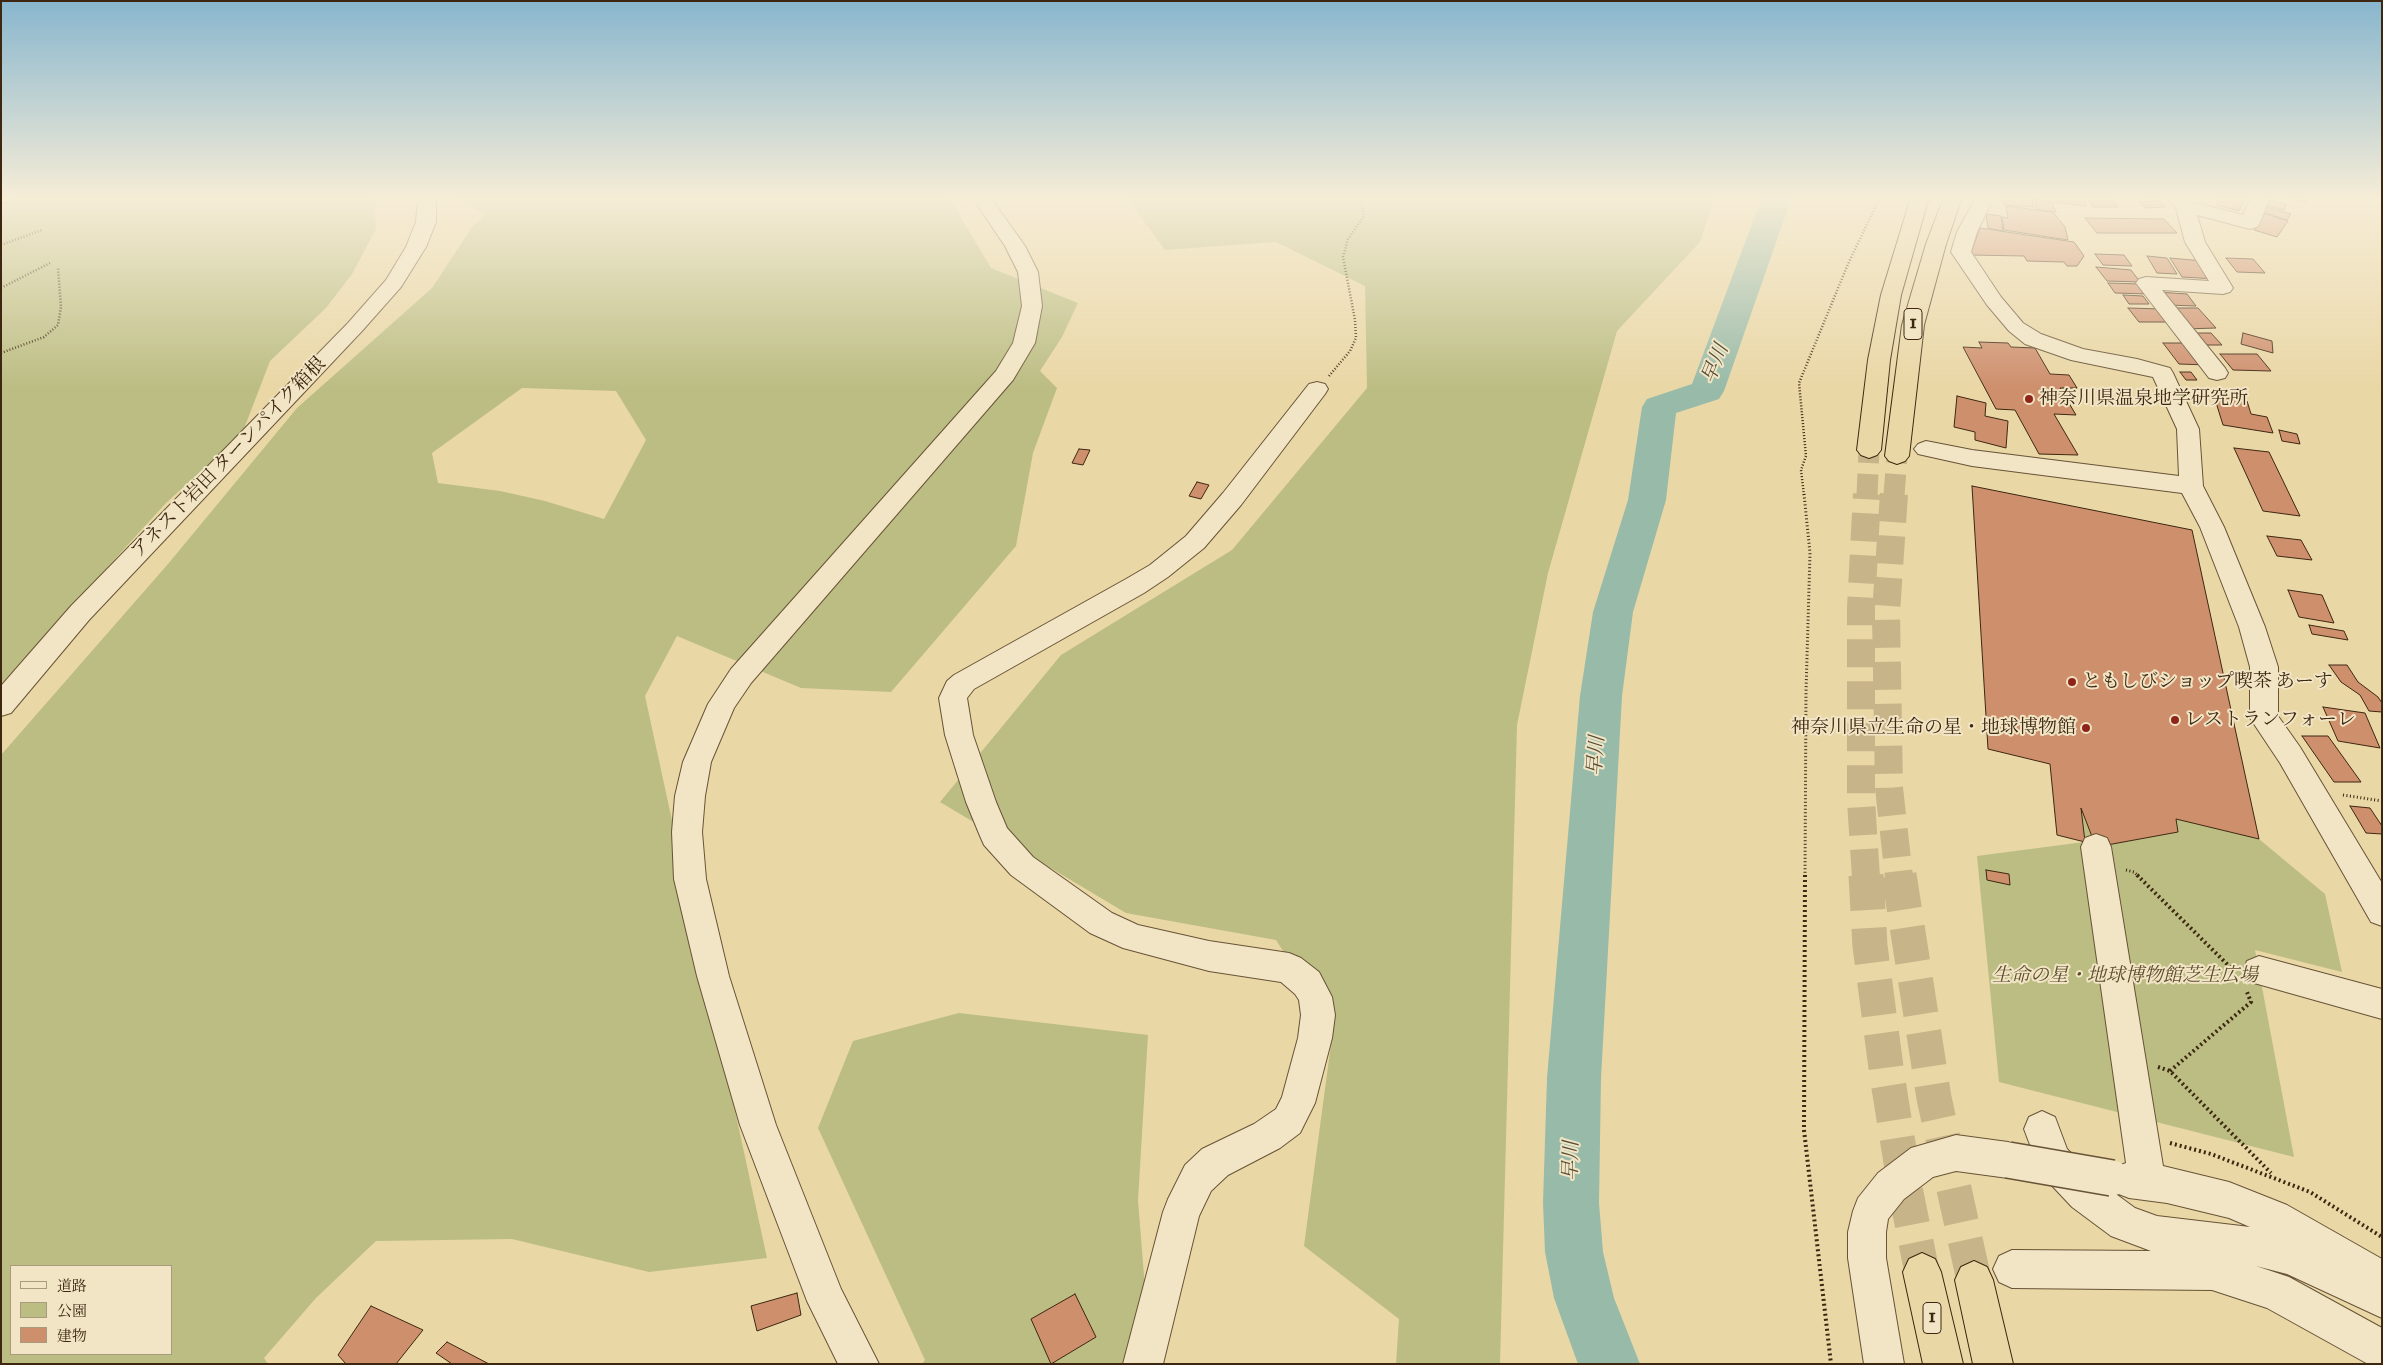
<!DOCTYPE html>
<html>
<head>
<meta charset="utf-8">
<style>
	body { margin:0 }
	#map { position:relative; width:2383px; height:1365px; overflow:hidden; background:#ead7a6; font-family:"IM FELL Great Primer","Noto Serif JP",serif }
	canvas { display:block }
	.frame { position:absolute; inset:0; border:2px solid #3d2710; pointer-events:none }
	.legend { position:absolute; left:10px; top:1265px; width:162px; height:90px; box-sizing:border-box; background:#f1e5c5; border:1px solid #a9997d; margin:0; padding:6px 9px; list-style:none; font-size:15px; color:#3d2710 }
	.legend li { display:flex; align-items:center; gap:10px; height:25px }
	.legend b { width:25px; border:1px solid #a9997d }
</style>
</head>
<body>
<div id="map">
<canvas width="2383" height="1365"></canvas>
<div class="frame"></div>
<ul class="legend">
<li><b style="height:6px;background:#f1e5c5"></b>道路</li>
<li><b style="height:14px;background:#bbbd83"></b>公園</li>
<li><b style="height:14px;background:#ce8f6d"></b>建物</li>
</ul>
</div>
<script>
const context = document.querySelector('canvas').getContext('2d');
context.lineJoin = 'round';
function paint(path, color) { context.fillStyle = color; context.fill(path, 'evenodd'); }
const toPath = rows => new Path2D(rows.map(r => 'M' + r).join(''));
function stroke(path, color, width, dash) { context.strokeStyle = color; context.lineWidth = width; context.lineCap = dash ? 'butt' : 'round'; context.setLineDash(dash || []); context.stroke(path); }
function drawText(font, color, halo, rows, align = 'center') {
  context.font = font + ' "IM FELL Great Primer","Noto Serif JP",serif'; context.lineWidth = 4; context.setLineDash([]); context.textBaseline = 'middle'; context.strokeStyle = halo; context.fillStyle = color; for (const [text, x, y, turn = 0] of rows) {
    context.save(); context.translate(x, y); context.rotate((+turn || 0) * Math.PI / 180); context.textAlign = isNaN(turn) ? turn : align; if (halo) context.strokeText(text, 0, 0); context.fillText(text, 0, 0); context.restore();
  }
}
const green = toPath([
	[15,197,375,197,376,229,352,274,326,308,270,361,242,434,166,503,1,684,1,198],
	[455,197,949,197,991,268,1078,303,1062,337,1040,371,1057,388,1033,453,1016,546,891,692,801,688,677,636,645,696,767,1258,649,1272,512,1239,376,1241,316,1298,264,1358,268,1364,1,1364,1,755,168,564,297,408,432,288,472,227,485,215],
	[522,388,616,391,646,440,604,519,545,501,500,491,438,483,432,453],
	[11,1266,171,1266,171,1354,11,1354],
	[1126,197,1715,197,1700,242,1617,331,1548,573,1517,725,1500,1364,1396,1364,1399,1319,1304,1246,1333,1029,1276,940,1126,913,940,802,1061,655,1232,550,1367,388,1365,286,1276,242,1165,250],
	[2081,808,2096,847,2178,832,2176,819,2259,839,2325,894,2342,972,2255,950,2294,1157,1999,1082,1977,856,2084,842],
	[959,1013,1148,1035,1138,1200,1151,1364,922,1364,925,1360,818,1128,853,1041]
]);
const river = toPath([
	[1762,197,1792,197,1724,391,1719,399,1676,413,1666,500,1633,612,1622,696,1601,1078,1599,1203,1603,1252,1614,1298,1640,1364,1578,1364,1554,1298,1545,1252,1543,1203,1547,1078,1580,696,1593,612,1628,500,1642,407,1647,399,1692,384,1762,197]
]);
const building = toPath([
	[2001,197,2032,197,2033,207,2004,205,2001,197],
	[2033,197,2057,197,2059,203,2048,201,2047,199,2033,197],
	[2057,197,2083,197,2086,206,2060,203,2057,197],
	[2086,197,2110,197,2118,207,2093,207,2086,197],
	[2133,197,2155,197,2165,207,2145,208,2139,202,2148,201,2144,198,2133,197],
	[2220,197,2241,197,2245,198,2239,211,2217,205,2220,197],
	[2282,197,2307,197,2307,202,2282,197],
	[2033,198,2052,203,2056,212,2037,210,2033,198],
	[2266,198,2287,205,2284,210,2262,204,2266,198],
	[2006,206,2053,212,2065,227,2068,240,2004,230,2002,217,2008,218,2006,206],
	[2267,207,2291,214,2287,220,2263,212,2267,207],
	[1986,214,2001,216,2003,231,1988,228,1986,214],
	[2265,214,2288,221,2277,237,2254,230,2265,214],
	[2085,218,2164,219,2177,233,2097,233,2085,218],
	[1980,228,2074,242,2084,256,2077,266,2067,266,2064,262,2027,261,2024,256,1970,255,1980,228],
	[2095,254,2124,255,2132,266,2103,265,2095,254],
	[2147,256,2167,258,2177,274,2157,273,2147,256],
	[2170,258,2203,261,2216,279,2182,277,2170,258],
	[2226,258,2253,259,2265,273,2237,272,2226,258],
	[2096,267,2131,270,2140,282,2107,281,2096,267],
	[2108,283,2141,284,2148,294,2115,293,2108,283],
	[2158,292,2187,294,2196,306,2166,305,2158,292],
	[2123,295,2143,296,2149,304,2129,304,2123,295],
	[2128,308,2162,309,2173,322,2139,322,2128,308],
	[2167,308,2198,308,2216,328,2184,329,2167,308],
	[2191,333,2211,333,2222,345,2202,345,2191,333],
	[2243,333,2272,341,2273,353,2241,344,2243,333],
	[1979,342,2008,343,2011,347,2035,348,2050,374,2069,375,2077,388,2060,388,2076,415,2054,414,2078,455,2039,454,2015,410,1996,409,1963,347,1982,348,1979,342],
	[2163,343,2191,343,2208,365,2179,364,2163,343],
	[2220,354,2257,354,2271,371,2233,370,2220,354],
	[2180,372,2191,372,2197,380,2186,380,2180,372],
	[1957,396,1986,403,1985,416,2008,421,2006,448,1975,440,1975,432,1954,427,1957,396],
	[2214,396,2247,401,2251,414,2267,417,2273,433,2223,425,2214,396],
	[2279,430,2297,434,2300,444,2282,441,2279,430],
	[2234,448,2269,452,2300,516,2263,511,2234,448],
	[1079,449,1090,450,1083,465,1072,463,1079,449],
	[1197,482,1209,485,1201,499,1189,496,1197,482],
	[1972,486,2192,530,2259,839,2176,819,2178,832,2096,847,2081,808,2085,842,2057,835,2050,764,1988,749,1972,486],
	[2267,536,2301,540,2312,560,2277,556,2267,536],
	[2288,590,2322,595,2334,623,2299,617,2288,590],
	[2309,625,2344,631,2348,640,2312,634,2309,625],
	[2329,665,2347,665,2358,682,2378,697,2382,703,2382,712,2369,711,2360,695,2341,682,2329,665],
	[2323,707,2365,713,2380,748,2338,741,2323,707],
	[2302,736,2328,736,2361,782,2334,782,2302,736],
	[2350,806,2370,808,2382,826,2382,834,2366,833,2350,806],
	[1986,870,2009,874,2010,885,1987,880,1986,870],
	[797,1293,801,1315,757,1331,751,1306,797,1293],
	[1075,1294,1096,1337,1051,1364,1031,1319,1075,1294],
	[371,1306,423,1330,396,1364,346,1364,338,1355,371,1306],
	[447,1342,489,1364,452,1364,436,1353,447,1342]
]);
const highwayTunnelFar2 = toPath([
	[1867,495,1869,450],
	[1894,495,1897,456]
]);
const highwayTunnelFar1 = toPath([
	[1894,494,1886,613,1889,788,1899,877],
	[1866,877,1861,801,1861,608,1867,494]
]);
const highwayTunnel = toPath([
	[1866,875,1870,946,1887,1075,1906,1193,1922,1272],
	[1899,875,1934,1098,1974,1280]
]);
const pathFar2 = toPath([
	[1,245,42,230],
	[1,288,50,263],
	[1,353,44,337,58,325,61,307,58,268],
	[1329,376,1350,351,1356,338,1355,320,1343,257,1348,239,1364,216,1360,197],
	[1804,495,1801,470,1806,456,1799,383,1848,264,1880,197]
]);
const pathFar1 = toPath([
	[1804,494,1810,553,1806,692,1805,877],
	[2343,795,2382,801],
	[2126,870,2134,872,2139,877]
]);
const path = toPath([
	[1805,875,1804,1130,1831,1364],
	[2137,875,2232,969],
	[2158,1067,2170,1071,2271,1173],
	[2170,1071,2251,1002,2247,992],
	[2170,1143,2211,1154,2310,1192,2382,1237]
]);
const minor = toPath([
	[1,197,15,197,13,201,1,203,1,197],
	[418,197,436,197,436,222,426,247,401,287,362,331,89,620,11,713,1,716,1,686,71,606,348,323,386,280,406,247,416,222,418,197],
	[972,197,990,197,1025,246,1038,272,1042,306,1035,343,1013,380,751,683,734,708,711,762,705,796,702,832,706,879,729,976,776,1125,841,1289,879,1364,838,1364,807,1301,740,1125,697,976,674,879,672,832,675,796,683,762,708,704,731,669,996,371,1013,343,1022,306,1018,272,1005,246,972,197],
	[1976,197,1994,197,1977,232,1971,252,2001,297,2023,323,2041,334,2083,349,2137,359,2170,368,2173,373,2199,429,2203,486,2224,527,2265,627,2278,667,2278,716,2300,747,2382,883,2382,926,2371,922,2280,763,2250,718,2250,667,2239,627,2200,527,2182,493,1972,466,1918,454,1914,449,1918,444,1926,441,1972,450,2179,476,2177,429,2153,377,2071,360,2025,344,2009,331,1987,305,1951,252,1957,232,1976,197],
	[2166,197,2186,197,2192,202,2243,215,2251,197,2269,197,2260,223,2257,227,2250,229,2197,215,2205,242,2233,288,2230,292,2223,294,2162,290,2225,368,2228,373,2225,378,2217,380,2209,378,2136,283,2139,279,2146,277,2209,281,2185,242,2176,208,2166,197],
	[1317,382,1325,384,1328,389,1325,394,1241,505,1204,548,1168,577,1144,593,974,689,967,698,973,735,996,802,1007,828,1033,857,1112,913,1138,925,1209,941,1289,953,1301,958,1319,972,1332,997,1335,1015,1332,1038,1315,1103,1300,1133,1280,1148,1228,1175,1211,1191,1199,1216,1163,1364,1123,1364,1163,1212,1168,1199,1185,1165,1202,1149,1254,1124,1276,1109,1282,1097,1298,1038,1301,1015,1299,1000,1295,994,1281,982,1209,971,1123,948,1090,933,1011,875,984,845,980,836,966,802,945,735,939,698,947,681,954,675,1126,579,1150,565,1186,536,1223,493,1309,384,1317,382],
	[2096,834,2107,838,2111,847,2163,1166,2229,1182,2287,1205,2382,1259,2382,1318,2287,1274,2256,1266,2289,1277,2382,1328,2382,1364,2368,1364,2267,1308,2212,1290,2012,1288,1999,1282,1993,1269,1999,1256,2012,1250,2151,1251,2111,1236,2072,1207,2041,1174,2024,1129,2029,1117,2042,1111,2055,1117,2067,1149,2098,1181,2135,1208,2157,1216,2250,1227,2229,1218,2167,1203,2129,1198,2116,1193,2111,1180,2116,1167,2126,1163,2081,847,2085,838,2096,834],
	[2259,956,2382,989,2382,1019,2247,981,2243,971,2247,961,2259,956],
	[1956,1135,2008,1142,2021,1147,2026,1160,2021,1173,2008,1178,1956,1171,1933,1177,1904,1199,1888,1219,1886,1232,1886,1258,1904,1364,1864,1364,1848,1258,1848,1232,1853,1211,1858,1198,1878,1173,1911,1148,1956,1135]
]);
const highway = toPath([
	[1911,197,1929,197,1901,295,1890,360,1881,450,1877,455,1869,458,1861,455,1857,450,1868,360,1881,295,1911,197],
	[1944,197,1962,197,1946,244,1924,325,1909,456,1905,461,1897,464,1889,461,1885,456,1902,325,1926,244,1944,197],
	[1922,1253,1935,1259,1941,1272,1963,1364,1923,1364,1903,1272,1909,1259,1922,1253],
	[1974,1261,1987,1267,1993,1280,2013,1364,1973,1364,1955,1280,1961,1267,1974,1261]
]);
const minorBridge = toPath([
	[2008,1160,2112,1178]
]);
const markers = [
	[2029,399,5,"#8f2418"],
	[2072,682,5,"#8f2418"],
	[2175,720,5,"#8f2418"],
	[2086,728,5,"#8f2418"]
];
const shields = [
	[1913,324,18],
	[1932,1318,18]
];
const shieldNames = [
	["1",1913,324],
	["1",1932,1318]
];
const poiNames = [
	["神奈川県温泉地学研究所",2039,399],
	["ともしびショップ喫茶 あーす",2082,682],
	["レストランフォーレ",2185,720],
	["神奈川県立生命の星・地球博物館",2076,728,"right"]
];
const streetNames = [
	["アネスト岩田 ターンパイク箱根",229,458,-46]
];
const parkNames = [
	["生命の星・地球博物館芝生広場",2125,976]
];
const waterNames = [
	["早川",1716,364,-68],
	["早川",1597,756,-86],
	["早川",1572,1161,-89]
];
paint(green, '#bbbd83');
paint(river, '#98baa8');
paint(building, '#ce8f6d');
stroke(building, '#3d2710', 1);
stroke(highwayTunnelFar2, '#c7b488', 21, [21, 11]);
stroke(highwayTunnelFar1, '#c7b488', 28, [28, 14]);
stroke(highwayTunnel, '#c7b488', 35, [35, 18]);
stroke(minor, '#685336', 2);
stroke(highway, '#3d2710', 2);
stroke(pathFar2, '#3d2710', 2.5, [1, 2]);
stroke(pathFar1, '#3d2710', 3, [1, 2.5]);
stroke(path, '#3d2710', 4, [2, 3]);
paint(minor, '#f1e5c5');
paint(highway, '#ead7a6');
stroke(minorBridge, '#685336', 38, []);
stroke(minorBridge, '#f1e5c5', 35);
const sky = context.createLinearGradient(0, 0, 0, 388);
sky.addColorStop(0, '#88b6ce');
sky.addColorStop(0.51, '#f6edd7');
sky.addColorStop(1, '#f6edd700');
context.fillStyle = sky;
context.fillRect(0, 0, 2383, 388);
for (const [x, y, r, color] of markers) { const dot = new Path2D(); dot.arc(x, y, r, 0, 2 * Math.PI); context.fillStyle = color; context.fill(dot); stroke(dot, '#f1e5c5', 2); }
for (const [x, y, w] of shields) { const box = new Path2D(); box.roundRect(x - w / 2, y - 15.5, w, 31, 4); context.fillStyle = '#f1e5c5'; context.fill(box); stroke(box, '#3d2710', 1); }
drawText('bold 18px', '#3d2710', null, shieldNames);
drawText('19px', '#3d2710', '#f1e5c5', poiNames, 'left');
drawText('19px', '#3d2710', '#f1e5c5', streetNames);
drawText('italic 19px', '#5c4c2d', '#f1e5c5', parkNames);
drawText('italic 20px', '#544c36', '#f1e5c5', waterNames);
</script>
</body>
</html>
